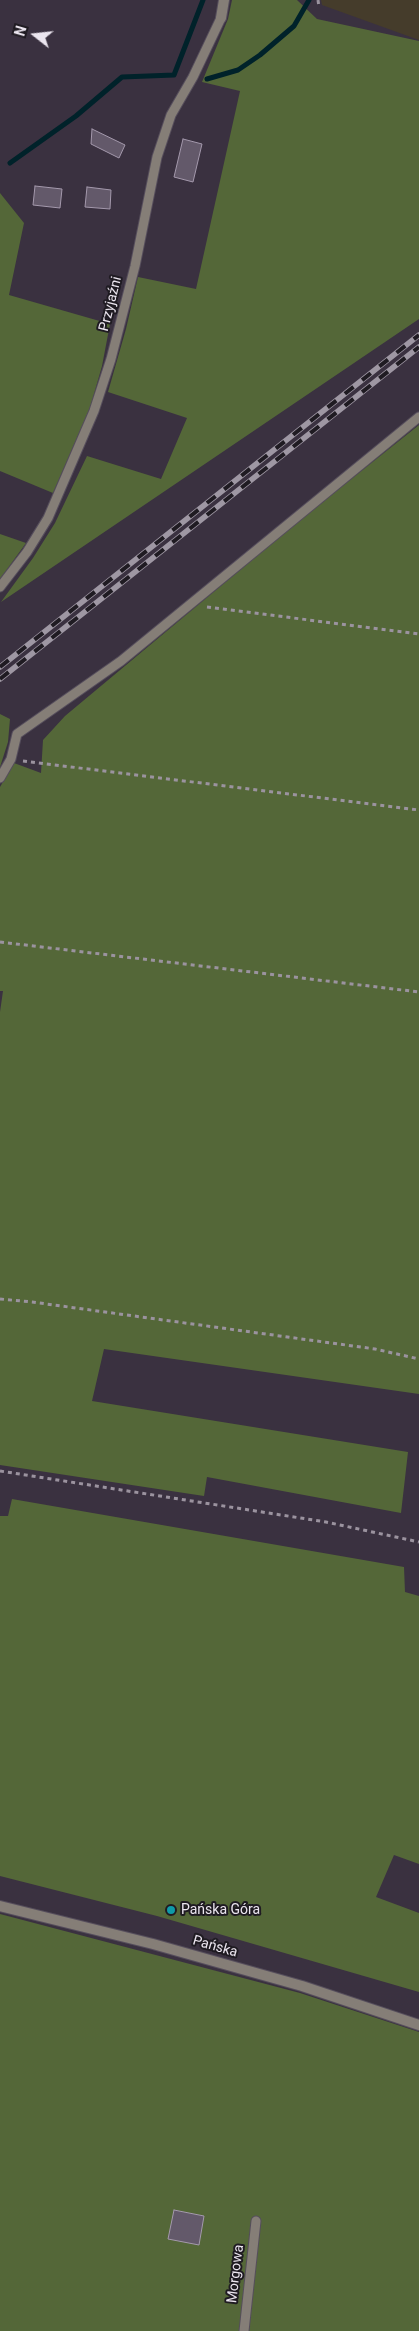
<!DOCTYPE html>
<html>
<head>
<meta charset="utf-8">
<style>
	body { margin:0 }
	#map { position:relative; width:419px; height:2331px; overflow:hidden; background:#3a3140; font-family:Roboto,sans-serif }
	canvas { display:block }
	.north { position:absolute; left:10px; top:10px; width:50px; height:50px; -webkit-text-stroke:4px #1f1b22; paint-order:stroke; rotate:286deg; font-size:14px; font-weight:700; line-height:20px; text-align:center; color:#ebe5ef }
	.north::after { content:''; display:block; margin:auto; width:18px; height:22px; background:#ebe5ef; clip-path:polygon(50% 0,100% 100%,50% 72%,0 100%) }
</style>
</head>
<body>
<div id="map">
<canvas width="419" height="2331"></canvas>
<div class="north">N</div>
</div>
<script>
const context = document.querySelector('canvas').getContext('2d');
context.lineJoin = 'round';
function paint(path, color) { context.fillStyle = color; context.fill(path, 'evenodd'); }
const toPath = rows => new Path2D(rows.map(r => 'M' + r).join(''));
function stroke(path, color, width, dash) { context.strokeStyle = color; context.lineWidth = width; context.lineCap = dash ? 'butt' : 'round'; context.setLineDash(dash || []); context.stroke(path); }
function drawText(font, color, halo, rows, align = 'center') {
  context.font = font + ' Roboto,sans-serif'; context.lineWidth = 4; context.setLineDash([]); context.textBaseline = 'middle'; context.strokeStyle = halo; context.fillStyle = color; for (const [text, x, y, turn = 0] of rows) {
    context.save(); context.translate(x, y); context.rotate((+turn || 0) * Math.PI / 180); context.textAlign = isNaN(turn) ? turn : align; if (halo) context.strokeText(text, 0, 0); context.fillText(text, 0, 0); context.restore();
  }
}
const industrial = toPath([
	[321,0,419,0,419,40,322,5]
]);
const green = toPath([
	[232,0,297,0,317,19,419,41,419,319,1,602,33,558,55,523,87,456,161,479,187,418,108,392,126,329,138,277,196,289,240,91,202,82,228,19],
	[0,193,24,223,9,295,110,324,102,366,90,408,53,493,0,471],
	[419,425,419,1394,104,1349,92,1401,408,1452,401,1513,207,1477,204,1496,0,1465,0,1012,3,991,0,991,0,787,14,763,41,773,43,740,65,716,301,519],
	[0,534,26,543,0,579],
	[0,714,10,719,8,742,0,767],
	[12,1499,404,1567,405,1592,419,1596,419,1864,394,1855,376,1897,419,1913,419,1992,157,1916,0,1876,0,1516,8,1516],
	[0,1914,300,1993,419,2032,419,2331,0,2331]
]);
const stream = toPath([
	[207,79,238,70,260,55,294,26,309,0],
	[10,163,76,116,122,77,174,75,203,0]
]);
const building = toPath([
	[92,129,125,145,119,158,91,144,92,129],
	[183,139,202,144,193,182,174,177,183,139],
	[35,186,62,189,60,208,33,205,35,186],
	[87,187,111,190,110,209,85,207,87,187],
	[174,2210,204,2216,199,2245,168,2239,174,2210]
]);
const path = toPath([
	[318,0,319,7],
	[207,607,419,634],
	[23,761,419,810],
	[0,942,419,992],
	[0,1299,32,1302,375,1349,419,1359],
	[0,1471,326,1522,419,1542]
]);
const lane = toPath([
	[0,587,27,552,48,518,94,411,111,359,135,266,157,157,171,115,193,77,221,18],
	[0,778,11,759,17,734,121,661,419,417],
	[244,2331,256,2221]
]);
const street = toPath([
	[221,18,224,0],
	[0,1906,153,1944,302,1986,419,2025]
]);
const rail = toPath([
	[0,667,419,335],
	[0,679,419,347]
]);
const markers = [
	[171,1910,5,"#0f9aa8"]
];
const streetNames = [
	["Przyjaźni",111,304,-76],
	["Pańska",215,1947,16],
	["Morgowa",236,2274,-83]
];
const poiNames = [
	["Pańska Góra",181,1910]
];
paint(industrial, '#453c2b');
paint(green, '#546738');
stroke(stream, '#00222a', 5);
paint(building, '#63596a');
stroke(building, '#a499ac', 1);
stroke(lane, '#564e5c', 11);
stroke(street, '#564e5c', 12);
stroke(path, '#9b939f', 3, [4, 4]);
stroke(lane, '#857e77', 9);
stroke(street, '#857e77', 10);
stroke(rail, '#9e97a3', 5.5);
stroke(rail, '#1f1b22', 4, [11]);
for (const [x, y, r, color] of markers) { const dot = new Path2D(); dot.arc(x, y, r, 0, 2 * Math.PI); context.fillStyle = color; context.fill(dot); stroke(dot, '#1f1b22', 2); }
drawText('14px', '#ebe5ef', '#1f1b22', streetNames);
drawText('14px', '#ebe5ef', '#1f1b22', poiNames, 'left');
</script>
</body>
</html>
